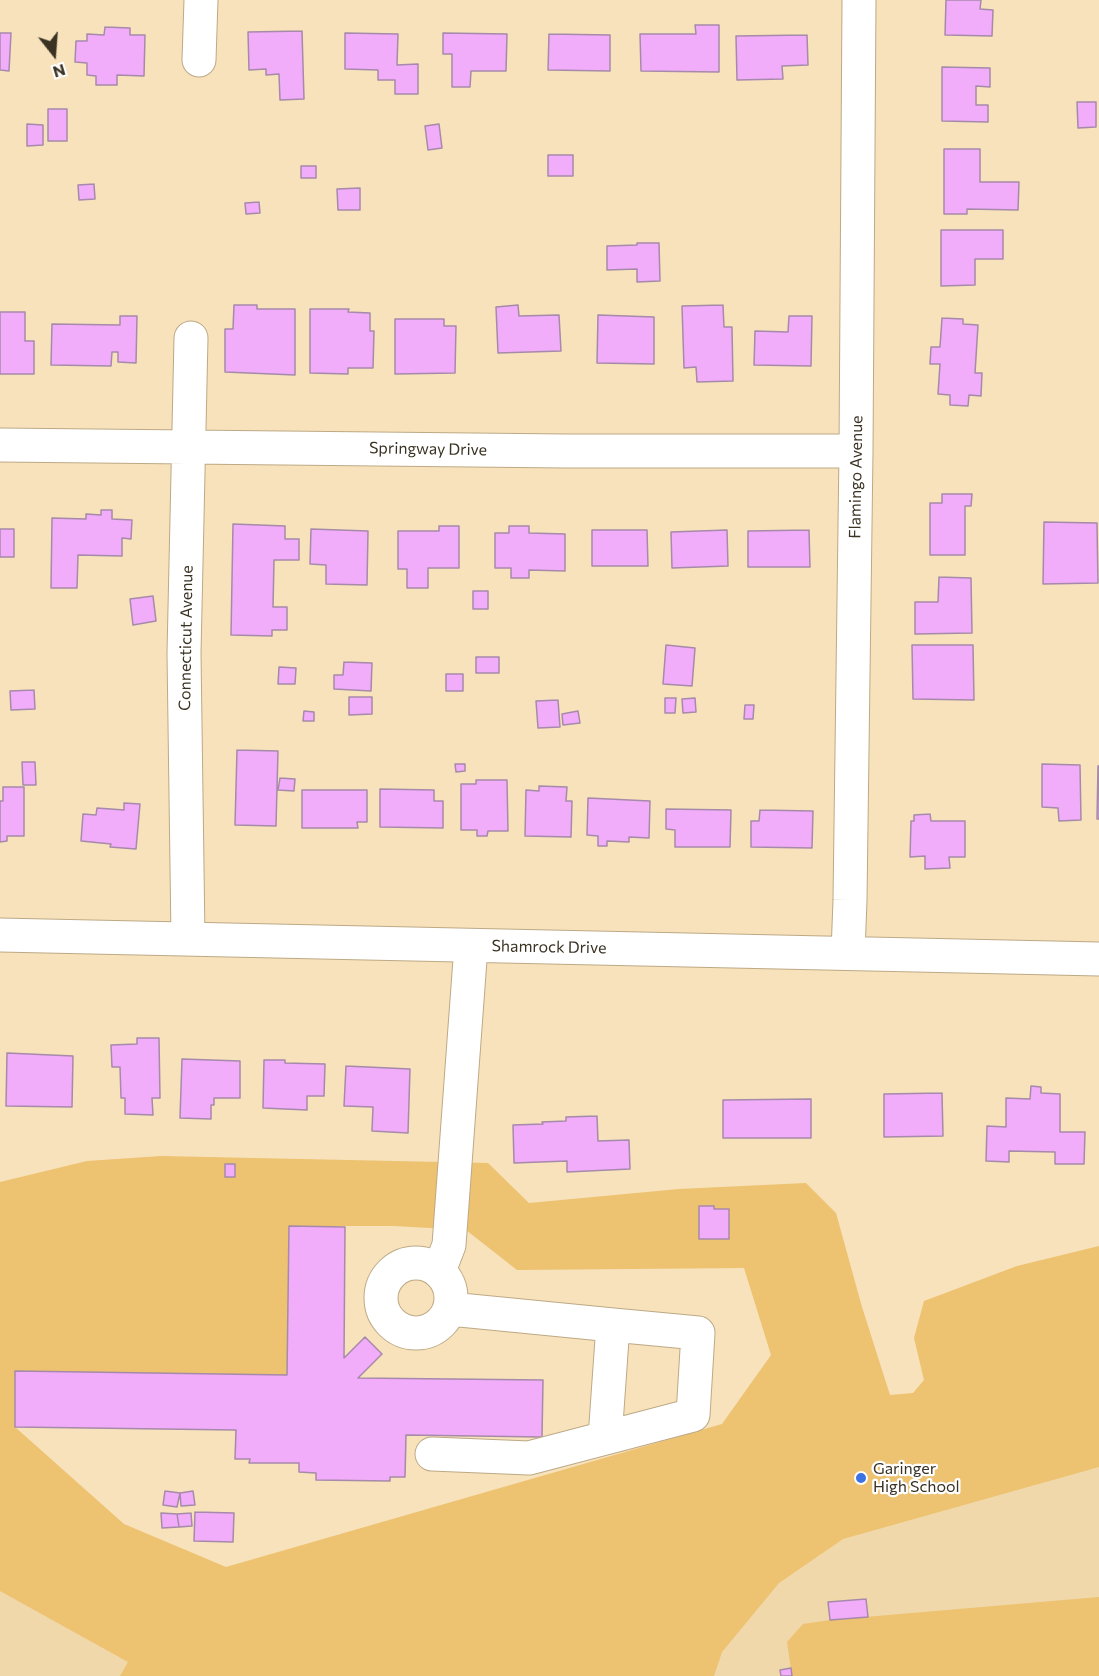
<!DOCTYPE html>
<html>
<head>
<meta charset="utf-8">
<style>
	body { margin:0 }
	#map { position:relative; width:1099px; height:1676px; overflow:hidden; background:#f7e2bc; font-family:Commissioner,sans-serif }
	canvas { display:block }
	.north { position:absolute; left:24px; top:24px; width:60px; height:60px; -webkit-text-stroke:4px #fff; paint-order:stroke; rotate:163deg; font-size:16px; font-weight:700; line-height:24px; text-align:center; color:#3a3223 }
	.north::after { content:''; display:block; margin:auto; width:21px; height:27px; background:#3a3223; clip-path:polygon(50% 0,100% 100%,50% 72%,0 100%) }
</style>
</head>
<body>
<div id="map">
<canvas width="1099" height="1676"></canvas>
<div class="north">N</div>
</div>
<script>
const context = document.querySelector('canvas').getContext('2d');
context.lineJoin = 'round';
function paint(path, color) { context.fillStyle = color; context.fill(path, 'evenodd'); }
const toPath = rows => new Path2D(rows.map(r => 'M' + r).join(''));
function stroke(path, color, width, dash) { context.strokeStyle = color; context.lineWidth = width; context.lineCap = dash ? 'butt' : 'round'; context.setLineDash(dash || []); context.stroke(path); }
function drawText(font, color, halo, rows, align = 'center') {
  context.font = font + ' Commissioner,sans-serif'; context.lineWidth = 4.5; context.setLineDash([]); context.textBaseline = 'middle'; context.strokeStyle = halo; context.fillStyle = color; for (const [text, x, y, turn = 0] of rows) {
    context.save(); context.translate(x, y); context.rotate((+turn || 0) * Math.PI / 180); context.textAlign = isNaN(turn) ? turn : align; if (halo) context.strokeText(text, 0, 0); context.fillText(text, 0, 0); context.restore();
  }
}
const built = toPath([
	[1099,1369,1099,1676,278,1676],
	[0,1492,139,1676,0,1676]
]);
const green = toPath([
	[161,1156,488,1163,529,1203,679,1189,806,1183,836,1213,862,1307,890,1395,913,1393,924,1380,914,1338,924,1301,1017,1266,1099,1246,1099,1467,843,1539,779,1583,722,1652,714,1676,120,1676,128,1662,0,1591,0,1182,87,1161],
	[289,1226,394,1226,466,1230,517,1270,744,1268,771,1355,722,1424,226,1567,124,1524,15,1427,15,1371,287,1375],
	[1099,1597,1099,1676,792,1676,787,1642,803,1624,830,1620]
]);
const building = toPath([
	[946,0,981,0,980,9,993,10,992,36,945,35,946,0],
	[695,25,719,25,719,72,641,71,640,34,696,34,695,25],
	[105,27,130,28,130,35,145,35,144,76,117,75,117,85,96,85,96,76,87,75,87,63,75,62,76,41,87,41,87,34,104,35,105,27],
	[302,31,304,99,280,100,279,74,266,75,266,69,249,70,248,32,302,31],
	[0,33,11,33,9,71,0,70,0,33],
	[345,33,398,34,397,65,418,64,418,94,395,94,395,80,378,80,378,70,345,69,345,33],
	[443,33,507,34,506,71,471,71,470,87,452,87,452,54,443,54,443,33],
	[549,34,610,35,610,71,548,70,549,34],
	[807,35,808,65,782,66,783,79,737,80,736,36,807,35],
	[942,67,990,68,990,87,976,86,976,105,988,105,988,122,942,121,942,67],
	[1077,102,1096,102,1096,127,1078,128,1077,102],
	[48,109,67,109,67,141,48,141,48,109],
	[27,124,43,125,43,145,27,146,27,124],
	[439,124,442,148,428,150,425,126,439,124],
	[944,149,980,149,980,182,1019,182,1018,210,967,209,967,214,944,214,944,149],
	[548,155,573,155,573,176,548,176,548,155],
	[301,166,316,166,316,178,301,178,301,166],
	[94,184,95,199,79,200,78,185,94,184],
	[360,188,360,210,338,210,337,189,360,188],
	[259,202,260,213,246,214,245,203,259,202],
	[941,230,1003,230,1003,259,975,259,975,285,941,286,941,230],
	[637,243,659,243,660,281,637,282,637,269,607,270,607,246,637,245,637,243],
	[234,305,257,305,257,309,295,309,295,375,225,372,225,329,233,329,234,305],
	[518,305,519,316,559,315,561,351,498,353,496,307,518,305],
	[723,305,724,327,732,327,733,381,697,382,696,367,684,368,682,306,723,305],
	[310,309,349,309,348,312,370,313,370,331,374,331,373,368,348,368,348,374,310,373,310,309],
	[0,312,25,312,25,341,34,341,34,374,0,374,0,312],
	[598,315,654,317,654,364,597,363,598,315],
	[120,316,137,316,136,363,118,362,118,352,112,352,111,366,51,365,52,324,120,325,120,316],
	[789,316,812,316,811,366,754,365,755,331,788,332,789,316],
	[942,318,963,319,963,324,978,325,975,373,982,373,981,396,969,395,968,406,950,405,950,395,938,394,940,364,930,364,931,347,940,347,942,318],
	[395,319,444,319,444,326,456,326,455,373,395,374,395,319],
	[942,494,972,494,971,506,965,506,965,555,930,555,930,503,942,503,942,494],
	[101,510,112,510,112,519,132,520,131,539,122,538,122,556,78,555,77,588,51,588,52,518,86,519,86,514,101,515,101,510],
	[1044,522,1097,523,1098,583,1043,584,1044,522],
	[233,524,285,526,285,539,299,539,299,560,274,560,273,607,287,607,287,630,272,630,272,636,231,635,233,524],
	[439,526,459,526,459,568,428,568,428,588,407,588,407,569,398,569,398,531,439,531,439,526],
	[509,526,529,526,529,533,565,534,565,571,529,570,529,578,511,578,511,568,495,568,495,533,509,533,509,526],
	[0,529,14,529,14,557,0,557,0,529],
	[311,529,368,531,367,585,326,584,326,565,310,564,311,529],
	[592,530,647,530,648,566,592,566,592,530],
	[727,530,728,566,672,568,671,532,727,530],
	[809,530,810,567,748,567,748,531,809,530],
	[939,577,971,578,972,633,915,634,915,602,938,602,939,577],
	[473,591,488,591,488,609,473,609,473,591],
	[153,596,156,621,133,625,130,599,153,596],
	[666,645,695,648,692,686,663,684,666,645],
	[912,645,973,645,974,700,913,699,912,645],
	[476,657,499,657,499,673,476,673,476,657],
	[344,662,372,663,371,691,334,689,334,675,343,675,344,662],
	[279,667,296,668,295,684,278,684,279,667],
	[446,674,463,674,463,691,446,691,446,674],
	[34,690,35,709,11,710,10,691,34,690],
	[349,697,372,697,372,714,349,715,349,697],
	[665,698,676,698,675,713,665,713,665,698],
	[695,698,696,712,683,713,682,699,695,698],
	[558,700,560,727,538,728,536,701,558,700],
	[745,705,754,705,753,719,744,719,745,705],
	[304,711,314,712,314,721,303,721,304,711],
	[578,711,580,723,563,725,562,714,578,711],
	[237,750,278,751,276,826,235,825,237,750],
	[22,762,35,762,36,785,23,785,22,762],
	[455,764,465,764,465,771,456,772,455,764],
	[1042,764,1080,765,1081,820,1059,821,1058,808,1042,807,1042,764],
	[1098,766,1099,766,1099,819,1097,819,1098,766],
	[280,778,295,779,294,791,278,790,280,778],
	[476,780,507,780,508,831,488,831,487,836,477,836,477,830,461,830,461,784,476,784,476,780],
	[539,786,567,787,566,801,572,801,571,837,525,836,526,790,539,791,539,786],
	[3,787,24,787,24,836,7,836,7,841,0,842,0,801,3,801,3,787],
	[380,789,434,790,434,801,443,801,443,828,380,827,380,789],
	[302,790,367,790,367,822,357,822,358,828,302,828,302,790],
	[588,798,650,801,649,838,629,837,629,842,607,841,607,846,598,846,598,836,587,835,588,798],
	[124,803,140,804,136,849,110,847,111,844,81,841,83,814,96,815,97,808,124,810,124,803],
	[666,809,731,810,730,847,675,847,675,830,666,829,666,809],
	[760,810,813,811,812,848,751,847,751,821,759,821,760,810],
	[930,814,931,821,965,821,965,857,949,857,950,868,925,869,925,856,910,857,911,821,914,821,914,815,930,814],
	[137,1038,159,1038,160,1098,152,1098,153,1115,125,1114,125,1098,121,1098,120,1067,112,1067,111,1045,137,1044,137,1038],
	[7,1053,73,1056,72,1107,6,1106,7,1053],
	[182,1059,240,1061,240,1098,214,1098,214,1105,211,1105,211,1119,180,1118,182,1059],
	[264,1060,285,1060,285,1063,325,1064,324,1096,307,1096,307,1110,263,1108,264,1060],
	[346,1066,410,1069,408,1133,372,1131,373,1107,344,1106,346,1066],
	[1031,1086,1041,1087,1041,1093,1060,1094,1060,1132,1085,1132,1084,1164,1055,1164,1055,1152,1009,1151,1009,1162,986,1161,987,1126,1006,1127,1006,1098,1030,1099,1031,1086],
	[942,1093,943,1136,884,1137,884,1094,942,1093],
	[811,1099,811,1138,723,1138,723,1100,811,1099],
	[597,1116,598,1141,629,1140,630,1169,567,1172,567,1161,514,1163,513,1125,543,1124,542,1122,566,1121,566,1117,597,1116],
	[225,1164,235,1164,235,1177,225,1177,225,1164],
	[699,1206,714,1206,714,1209,729,1209,729,1239,699,1239,699,1206],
	[289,1226,345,1227,344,1358,365,1337,382,1354,358,1378,543,1380,542,1437,406,1435,405,1477,390,1477,390,1481,316,1480,316,1473,299,1472,299,1463,249,1463,250,1459,235,1459,236,1430,15,1427,15,1371,287,1375,289,1226],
	[165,1491,180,1493,177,1507,163,1505,165,1491],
	[193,1491,195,1505,181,1506,180,1493,193,1491],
	[195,1512,234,1513,233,1542,194,1541,195,1512],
	[161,1513,177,1514,179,1527,162,1528,161,1513],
	[191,1513,192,1526,179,1527,177,1514,191,1513],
	[866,1599,868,1617,830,1620,828,1602,866,1599],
	[791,1668,792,1676,781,1676,780,1670,791,1668]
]);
const minor = toPath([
	[199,60,201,0],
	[0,445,566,451,856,451],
	[0,935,1099,959],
	[188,938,184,653,191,338],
	[848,953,850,900,856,451,859,0],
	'381 1298a35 35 0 1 1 70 0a35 35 0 1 1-70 0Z',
	[439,1271,449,1245,471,946],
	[450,1309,613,1325,605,1438],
	[432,1454,529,1458,693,1415,698,1333,613,1325]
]);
const markers = [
	[861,1478,6,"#3c72e2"]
];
const streetNames = [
	["Springway Drive",428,449,1],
	["Flamingo Avenue",856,477,-89],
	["Connecticut Avenue",186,638,-89],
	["Shamrock Drive",549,947,1]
];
const poiNames = [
	["Garinger",873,1469],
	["High School",873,1487]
];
paint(built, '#f0d8aa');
paint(green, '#edc270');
paint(building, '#f1acfa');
stroke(building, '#a68aa9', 1.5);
stroke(minor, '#bda985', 35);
stroke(minor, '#fff', 33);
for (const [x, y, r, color] of markers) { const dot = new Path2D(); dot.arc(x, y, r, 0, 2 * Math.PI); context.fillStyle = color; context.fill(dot); stroke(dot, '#fff', 2); }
drawText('16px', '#3a3223', '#fff', streetNames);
drawText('16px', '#3a3223', '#fff', poiNames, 'left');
</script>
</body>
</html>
